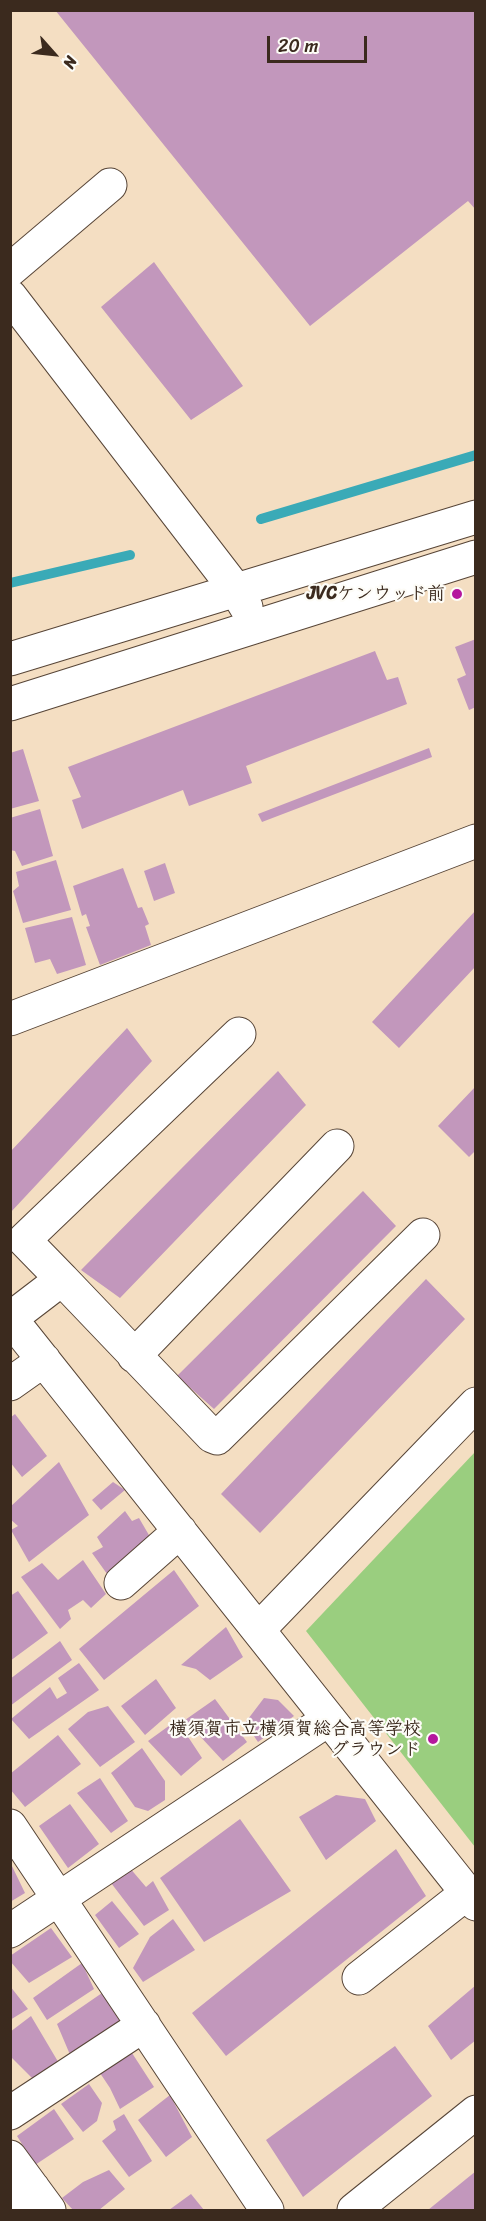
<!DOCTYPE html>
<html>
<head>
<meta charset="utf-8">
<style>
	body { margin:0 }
	#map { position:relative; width:486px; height:2221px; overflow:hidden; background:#f4dec2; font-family:Sriracha,sans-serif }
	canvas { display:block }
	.frame { position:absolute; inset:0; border:12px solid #3b2a1e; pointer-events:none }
	.north { position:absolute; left:24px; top:24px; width:60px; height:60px; -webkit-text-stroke:4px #fdfcf7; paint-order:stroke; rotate:117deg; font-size:16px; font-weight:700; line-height:24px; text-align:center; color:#3b2a1e }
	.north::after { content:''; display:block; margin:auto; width:21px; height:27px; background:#3b2a1e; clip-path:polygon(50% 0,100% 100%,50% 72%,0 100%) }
	.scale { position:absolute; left:267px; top:36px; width:100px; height:27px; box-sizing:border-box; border:3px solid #3b2a1e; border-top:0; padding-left:8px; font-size:18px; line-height:21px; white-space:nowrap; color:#3b2a1e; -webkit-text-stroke:4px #fdfcf7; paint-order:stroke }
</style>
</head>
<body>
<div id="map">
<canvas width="486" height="2221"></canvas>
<div class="frame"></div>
<div class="north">N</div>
<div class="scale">20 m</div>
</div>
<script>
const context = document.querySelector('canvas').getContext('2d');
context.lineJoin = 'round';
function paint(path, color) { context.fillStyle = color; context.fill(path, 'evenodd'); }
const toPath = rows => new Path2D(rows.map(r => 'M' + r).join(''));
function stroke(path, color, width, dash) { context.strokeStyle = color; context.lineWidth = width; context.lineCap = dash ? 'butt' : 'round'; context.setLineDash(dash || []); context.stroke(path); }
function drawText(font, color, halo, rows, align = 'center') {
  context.font = font + ' Sriracha,"Klee One",sans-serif'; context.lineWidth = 4.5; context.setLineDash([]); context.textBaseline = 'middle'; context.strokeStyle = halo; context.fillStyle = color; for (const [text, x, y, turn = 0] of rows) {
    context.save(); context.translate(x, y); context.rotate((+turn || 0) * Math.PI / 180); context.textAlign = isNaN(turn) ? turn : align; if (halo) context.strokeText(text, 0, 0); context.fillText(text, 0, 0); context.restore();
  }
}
const green = toPath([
	[475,1452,475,1847,306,1631]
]);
const stream = toPath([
	[261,519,476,455],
	[10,583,130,555]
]);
const building = toPath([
	[55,10,476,10,476,210,468,201,310,326],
	[154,262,243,386,191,420,101,307],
	[476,639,476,707,469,710,457,679,466,675,455,647],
	[375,651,387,680,398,677,407,704,246,766,252,783,189,806,183,790,82,829,72,800,81,797,68,767],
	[429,748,432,757,262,822,258,814],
	[23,749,39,801,10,809,10,753],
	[40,809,53,856,22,866,15,851,10,850,10,818],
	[56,860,71,910,23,923,13,891,19,886,16,872],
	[165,863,175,893,154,901,144,871],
	[123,868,138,908,142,907,149,924,145,926,151,945,100,965,86,927,90,926,86,914,82,916,73,886],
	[476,910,476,966,399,1048,372,1022],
	[72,917,86,965,57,974,50,959,35,963,25,928],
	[127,1028,152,1061,10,1213,10,1152],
	[278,1071,306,1105,120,1298,81,1270],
	[476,1086,476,1150,469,1157,438,1126],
	[363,1191,396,1226,214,1409,177,1376],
	[426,1279,465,1319,260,1533,221,1494],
	[15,1414,47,1456,22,1477,10,1462,10,1418],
	[59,1462,89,1515,29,1562,11,1530,18,1526,10,1519,10,1507],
	[113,1482,125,1490,101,1510,92,1500],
	[125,1511,132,1521,139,1518,153,1542,110,1578,92,1553,103,1547,97,1537],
	[83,1560,106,1594,91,1608,83,1600,68,1610,71,1619,60,1629,21,1577,42,1563,58,1580],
	[174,1570,199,1606,104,1680,79,1649],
	[18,1591,48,1633,10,1661,10,1596],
	[226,1627,243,1657,210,1680,196,1669,181,1665],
	[60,1641,72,1660,10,1706,10,1679],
	[79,1663,99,1690,29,1739,11,1719,50,1687,57,1699,67,1693,58,1678],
	[156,1679,176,1708,145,1735,121,1706],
	[264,1698,278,1700,294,1716,258,1742,245,1723],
	[215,1699,247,1742,223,1761,185,1720],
	[108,1706,135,1742,100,1767,68,1729,88,1712],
	[177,1720,202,1758,181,1776,148,1741],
	[58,1735,81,1764,25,1807,10,1789,10,1774],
	[142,1748,165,1781,165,1800,148,1811,135,1807,111,1773],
	[100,1778,128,1821,111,1833,77,1793],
	[336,1795,365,1799,376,1821,326,1860,299,1817],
	[70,1804,99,1844,68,1868,39,1826],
	[240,1819,291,1891,204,1942,160,1878],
	[396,1849,426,1896,226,2056,192,2013],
	[10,1862,25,1893,10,1902],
	[129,1867,146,1887,153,1881,169,1910,144,1926,108,1879],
	[112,1901,139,1934,119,1948,95,1915],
	[173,1919,195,1950,143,1982,133,1968,150,1937],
	[51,1928,72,1957,29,1983,10,1961,10,1956],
	[82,1963,94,1989,47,2020,33,1998],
	[476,1985,476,2040,451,2060,428,2026],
	[10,1986,28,2009,10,2020],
	[102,1993,123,2026,71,2057,57,2024],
	[31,2016,60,2065,36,2082,10,2056,10,2032],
	[395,2046,432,2096,303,2197,266,2140],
	[132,2053,154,2087,120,2109,110,2088,100,2073],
	[89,2084,102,2103,97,2121,83,2132,61,2104],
	[170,2095,192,2137,166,2157,138,2120],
	[54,2109,74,2139,35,2165,17,2136],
	[124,2114,152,2161,129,2177,102,2141,116,2130,113,2121],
	[109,2170,125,2189,99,2210,73,2210,62,2198,83,2182],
	[476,2171,476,2210,428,2210],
	[191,2194,204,2210,169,2210]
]);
const minor = toPath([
	[10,270,110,185],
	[10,296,236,590,246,607],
	[10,659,476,517],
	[10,704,476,557],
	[10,1019,476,841],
	[62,1279,212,1436,217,1438,423,1235],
	[10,1318,476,1904],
	[11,1318,62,1279,24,1240,239,1034],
	[134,1356,337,1146],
	[10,1384,44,1360],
	[121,1583,180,1531],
	[258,1630,476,1404],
	[10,1826,267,2210],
	[10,1931,329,1719],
	[359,1978,467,1893],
	[10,2113,144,2025],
	[10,2157,49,2210],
	[10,2206,33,2188],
	[354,2210,476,2112]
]);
const markers = [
	[457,594,6,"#b5179e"],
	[433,1739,6,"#b5179e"]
];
const poiNames = [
	["JVCケンウッド前",445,594],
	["横須賀市立横須賀総合高等学校",421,1729],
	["グラウンド",421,1750]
];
paint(green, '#9ace7f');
stroke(stream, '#3aaab7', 10);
paint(building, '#c297bc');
stroke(minor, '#574537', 35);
stroke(minor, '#fff', 33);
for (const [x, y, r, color] of markers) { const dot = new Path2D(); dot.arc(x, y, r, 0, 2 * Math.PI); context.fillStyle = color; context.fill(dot); stroke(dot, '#fdfcf7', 2); }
drawText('bold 18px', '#3b2a1e', '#fdfcf7', poiNames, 'right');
</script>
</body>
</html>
